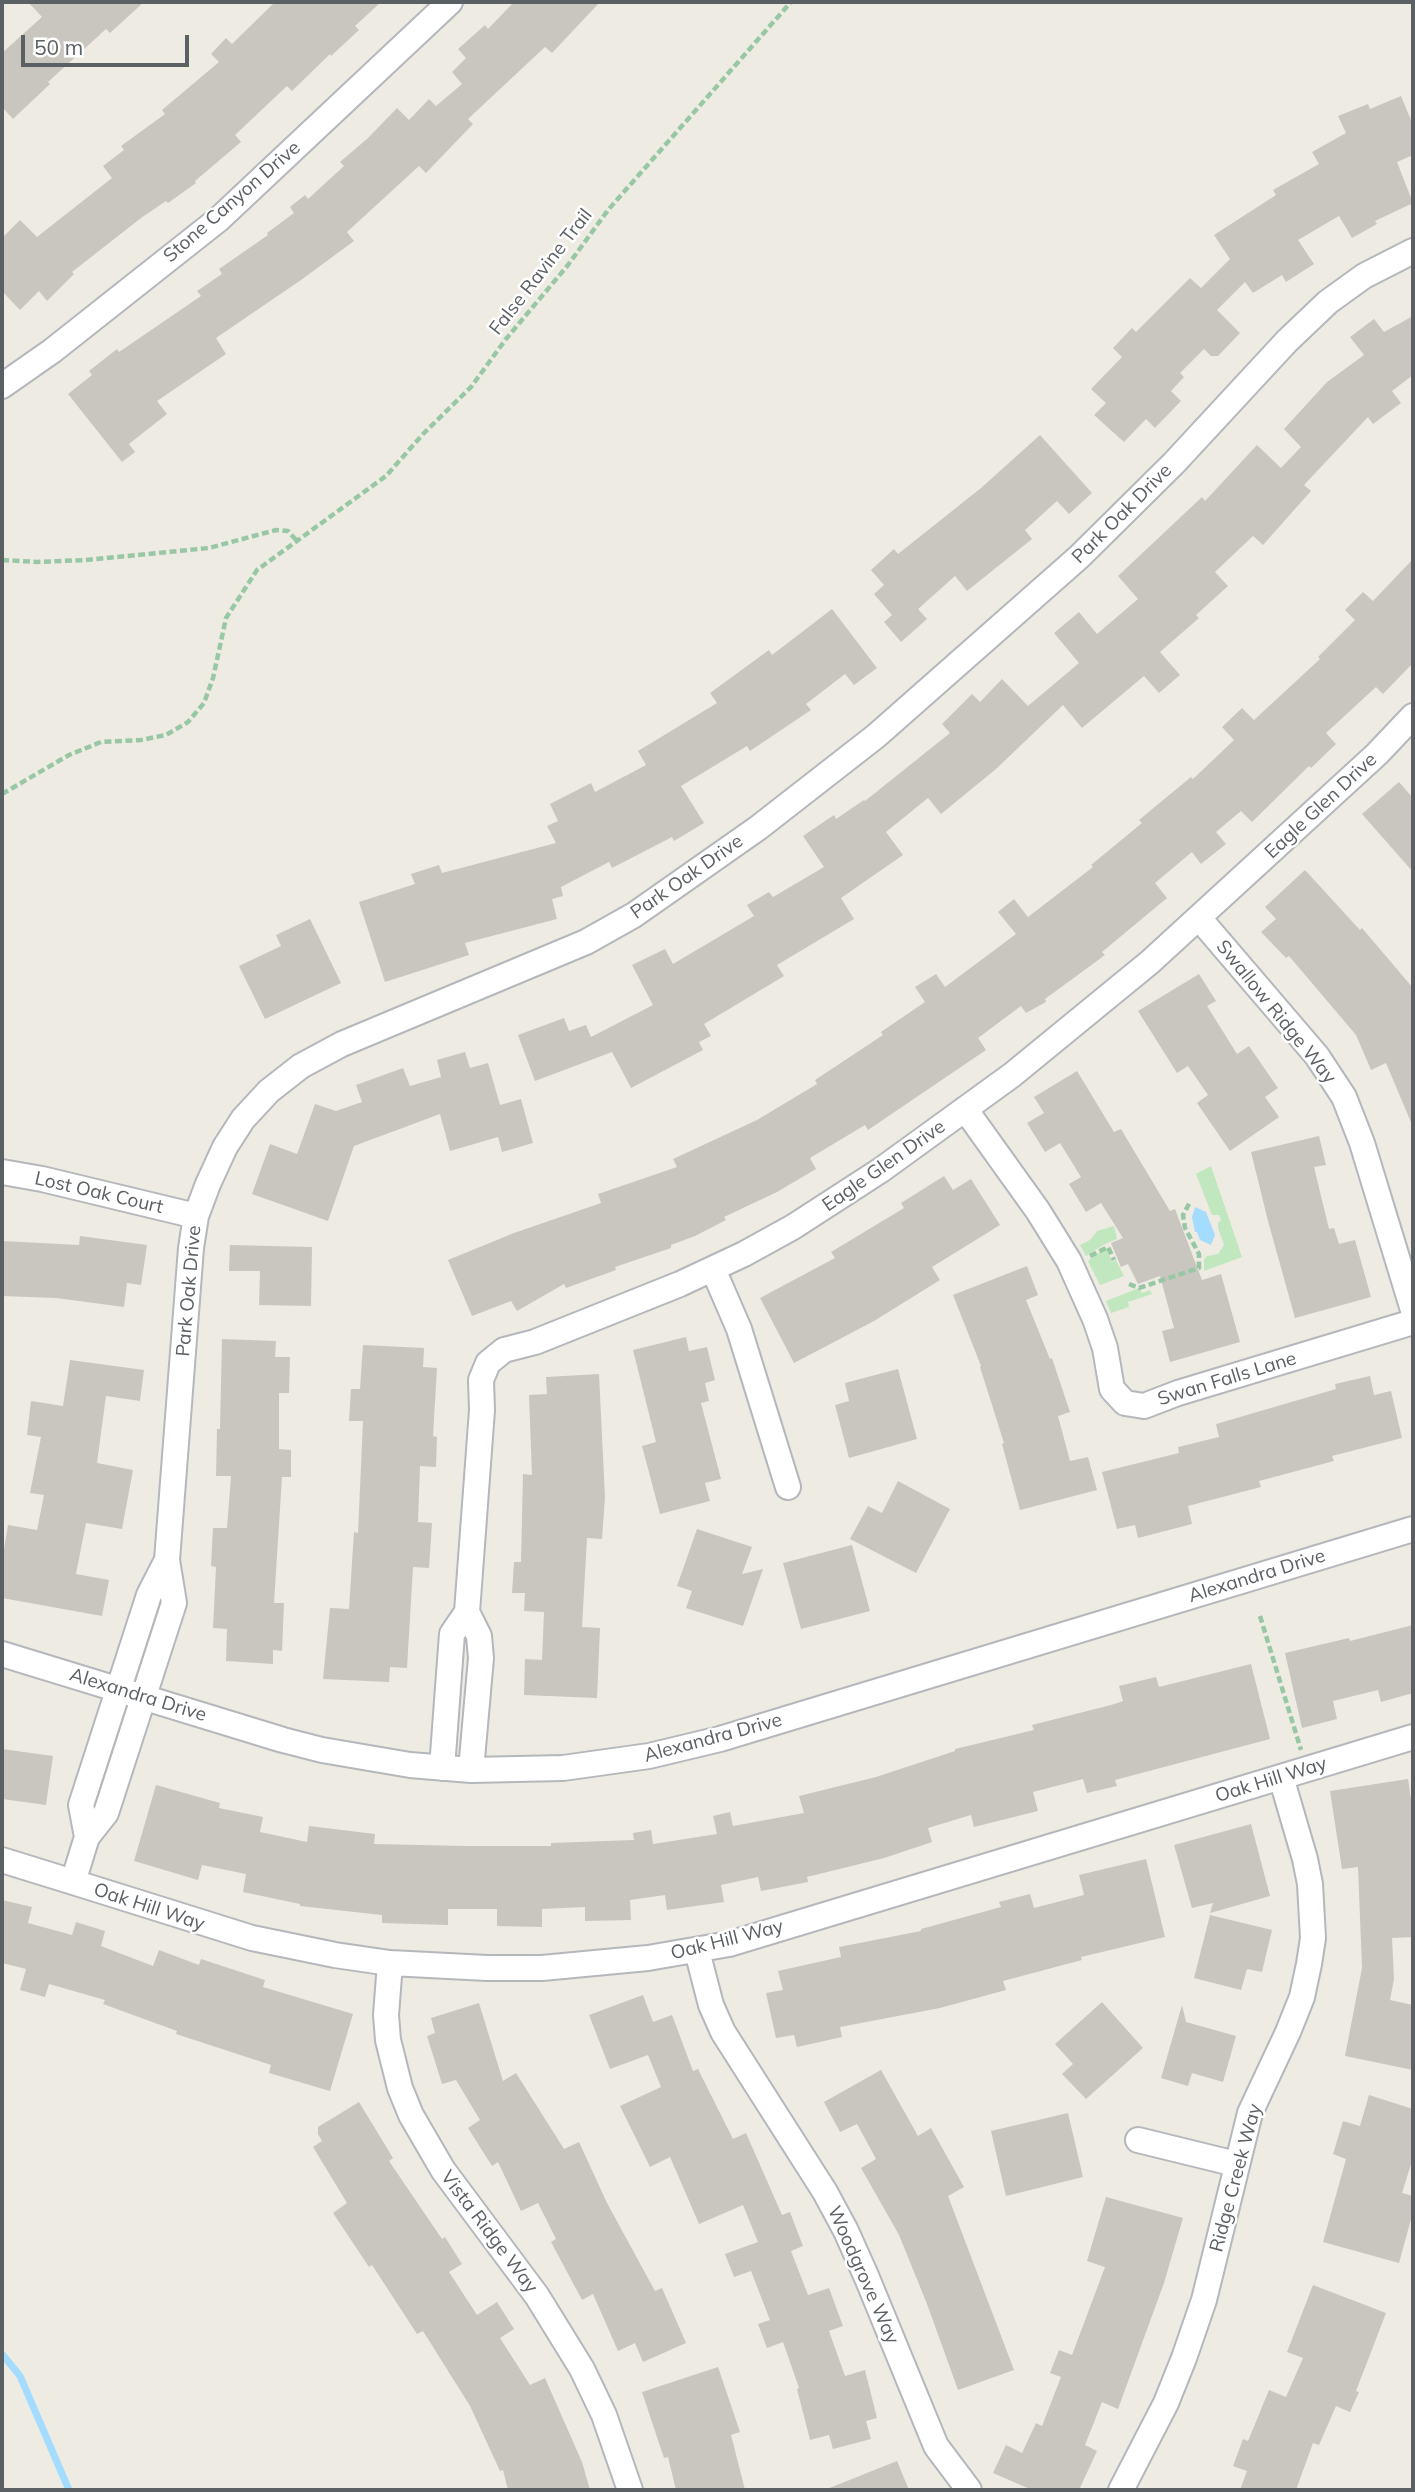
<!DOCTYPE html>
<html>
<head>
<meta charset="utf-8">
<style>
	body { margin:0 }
	#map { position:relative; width:1415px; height:2492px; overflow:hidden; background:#eeebe3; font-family:Mulish,sans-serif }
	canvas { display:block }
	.frame { position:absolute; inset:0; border:4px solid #5b6064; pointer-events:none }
	.scale { position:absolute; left:21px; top:35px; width:168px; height:32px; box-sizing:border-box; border:4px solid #5b6064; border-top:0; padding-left:9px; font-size:21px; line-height:24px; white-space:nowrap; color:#5b6064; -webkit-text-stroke:5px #fff; paint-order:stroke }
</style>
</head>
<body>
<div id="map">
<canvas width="1415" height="2492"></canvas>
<div class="frame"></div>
<div class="scale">50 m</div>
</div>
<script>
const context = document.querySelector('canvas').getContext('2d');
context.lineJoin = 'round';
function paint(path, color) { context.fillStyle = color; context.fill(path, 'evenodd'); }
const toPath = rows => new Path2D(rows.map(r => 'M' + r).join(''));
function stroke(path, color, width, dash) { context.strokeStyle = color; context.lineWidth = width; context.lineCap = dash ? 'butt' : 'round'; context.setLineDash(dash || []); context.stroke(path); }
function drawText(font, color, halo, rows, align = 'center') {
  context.font = font + ' Mulish,sans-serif'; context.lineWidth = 5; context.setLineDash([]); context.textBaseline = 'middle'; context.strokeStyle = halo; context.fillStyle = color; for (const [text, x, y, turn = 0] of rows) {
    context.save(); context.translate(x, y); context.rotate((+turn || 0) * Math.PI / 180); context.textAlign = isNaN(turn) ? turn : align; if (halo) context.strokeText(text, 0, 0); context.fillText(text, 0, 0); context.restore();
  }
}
const green = toPath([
	[1211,1166,1242,1257,1204,1271,1204,1260,1207,1256,1218,1254,1224,1245,1218,1228,1218,1223,1221,1220,1219,1215,1212,1215,1196,1174],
	[1114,1226,1117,1239,1105,1244,1086,1256,1080,1245,1090,1240,1097,1231],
	[1107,1249,1112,1262,1116,1260,1124,1276,1100,1285,1088,1261,1094,1255],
	[1139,1288,1142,1293,1150,1290,1152,1294,1128,1302,1129,1307,1111,1313,1106,1301]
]);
const water = toPath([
	[1195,1207,1206,1212,1215,1235,1211,1245,1200,1240,1197,1232,1195,1232,1192,1217]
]);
const stream = toPath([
	[2,2354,20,2376,69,2490]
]);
const building = toPath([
	[28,2,144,2,110,33,106,29,48,82,50,84,13,119,2,107,2,53,42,17],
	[275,2,381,2,355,26,359,30,331,56,330,54,292,91,287,86,235,135,241,142,195,181,196,183,168,203,166,201,141,218,72,272,74,274,47,301,39,291,20,310,2,291,2,238,20,220,37,237,112,178,103,166,124,150,121,146,165,114,162,110,219,62,211,54,226,38,232,44],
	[514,2,600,2,552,53,545,47,468,119,473,124,426,173,419,166,347,232,354,241,301,280,216,338,226,354,157,401,167,414,129,444,135,452,122,462,68,394,92,375,89,371,117,349,119,352,201,296,197,291,222,274,219,269,268,235,267,233,294,213,290,207,305,195,308,199,344,166,340,162,368,138,397,108,409,120,429,99,436,106,462,84,452,72,466,58,458,49,485,25,488,29],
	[1401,96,1413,125,1413,155,1397,162,1413,203,1375,221,1377,224,1352,238,1339,216,1298,240,1314,264,1286,282,1282,275,1253,293,1245,282,1217,310,1240,333,1218,356,1211,356,1204,349,1180,373,1184,377,1171,391,1181,401,1155,428,1146,419,1124,442,1094,415,1106,403,1091,389,1122,357,1113,348,1132,328,1136,332,1190,278,1201,288,1230,259,1214,235,1276,195,1273,190,1319,164,1312,152,1346,133,1338,116,1368,104,1370,109],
	[1413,316,1413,375,1392,391,1401,403,1373,424,1368,417,1304,485,1311,491,1263,545,1253,536,1215,572,1228,586,1196,615,1199,618,1160,652,1180,675,1159,693,1144,676,1082,728,1063,705,996,769,941,814,928,798,886,832,903,855,841,898,854,919,777,965,784,976,704,1024,711,1036,699,1042,703,1050,631,1088,612,1052,535,1081,518,1035,564,1018,569,1031,586,1025,591,1037,653,1005,632,965,665,949,673,964,754,916,747,905,769,892,773,897,824,867,803,836,834,815,836,819,864,800,865,801,950,733,942,724,972,694,980,702,1002,679,1028,706,1079,663,1054,633,1079,612,1097,634,1138,599,1118,576,1202,497,1205,501,1257,445,1281,468,1301,447,1284,429,1327,382,1364,355,1350,337,1374,319,1384,332],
	[1040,435,1092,493,1069,514,1057,501,1025,530,1032,539,967,591,955,576,918,609,927,619,901,642,884,622,892,615,874,594,884,585,871,570,894,549,898,554,981,488],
	[1413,559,1413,663,1383,694,1376,687,1326,733,1336,744,1311,768,1309,766,1252,822,1241,811,1216,832,1226,844,1201,864,1192,852,1155,883,1167,898,1102,952,1105,955,1045,999,1046,1002,1026,1013,1021,1006,978,1038,986,1050,868,1130,865,1125,810,1158,816,1169,777,1192,724,1217,726,1220,695,1236,671,1245,671,1248,615,1267,616,1270,566,1288,564,1284,517,1311,511,1301,472,1316,448,1260,514,1233,601,1203,598,1194,677,1167,673,1159,757,1120,817,1084,815,1080,883,1035,881,1032,925,1002,915,987,936,974,945,987,1016,934,998,912,1014,899,1028,917,1093,867,1091,865,1142,823,1139,820,1191,777,1193,779,1234,740,1222,727,1242,708,1254,720,1320,659,1318,657,1355,620,1345,610,1363,592,1373,601],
	[832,609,877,668,854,685,845,674,806,704,811,710,750,751,747,746,681,786,704,823,674,841,672,837,612,868,609,862,561,887,563,896,552,899,557,919,465,943,469,955,385,982,359,902,415,884,411,874,439,865,442,873,556,843,547,826,558,821,550,804,591,783,595,792,646,765,638,751,717,703,710,693,769,650,772,655],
	[1399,782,1413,798,1413,872,1362,814],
	[1305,870,1360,930,1362,928,1413,988,1413,1127,1386,1063,1371,1070,1356,1035,1289,956,1286,958,1261,932,1276,919,1265,907],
	[310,919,341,983,265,1019,239,966,281,946,276,935],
	[1199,974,1216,1001,1207,1006,1237,1054,1249,1046,1278,1088,1265,1097,1279,1117,1230,1151,1197,1103,1208,1095,1188,1066,1177,1073,1138,1011],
	[465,1052,470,1068,488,1063,500,1105,521,1099,533,1143,502,1152,498,1137,450,1151,440,1114,354,1146,328,1221,252,1194,270,1144,297,1154,315,1104,336,1111,362,1102,356,1085,403,1068,410,1086,441,1077,437,1060],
	[1077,1071,1114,1132,1121,1129,1170,1211,1175,1209,1202,1280,1221,1274,1240,1342,1170,1362,1162,1331,1174,1328,1160,1276,1138,1284,1128,1264,1121,1267,1111,1243,1123,1238,1101,1203,1086,1212,1069,1184,1081,1177,1060,1143,1045,1152,1027,1123,1044,1113,1034,1097],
	[1319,1136,1326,1165,1314,1167,1329,1229,1334,1228,1339,1244,1355,1240,1371,1297,1295,1318,1268,1221,1251,1152],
	[944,1176,953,1190,971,1179,1000,1225,932,1267,940,1280,874,1321,794,1363,760,1298,835,1258,831,1252,904,1208,901,1203],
	[80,1236,147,1245,141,1285,127,1283,124,1307,56,1298,2,1296,2,1241,79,1245],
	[230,1245,312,1247,311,1306,259,1305,260,1271,229,1271],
	[1027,1266,1038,1295,1026,1300,1050,1359,1052,1358,1070,1412,1058,1416,1070,1461,1088,1457,1097,1490,1020,1510,1002,1444,1004,1443,980,1367,981,1366,953,1295],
	[686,1337,689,1351,707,1347,715,1380,705,1383,709,1401,701,1403,721,1479,705,1483,710,1501,660,1514,642,1446,656,1442,633,1350],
	[222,1339,276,1341,275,1357,290,1357,289,1393,279,1393,279,1449,291,1450,291,1477,282,1477,274,1603,284,1603,282,1651,273,1650,273,1664,226,1661,227,1629,213,1628,216,1567,211,1566,213,1528,227,1528,231,1476,216,1476,217,1429,220,1429],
	[363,1345,424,1348,423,1367,437,1368,433,1436,437,1437,436,1467,420,1466,418,1522,432,1523,429,1568,413,1567,407,1668,390,1667,389,1682,323,1679,330,1608,349,1609,354,1532,358,1533,363,1421,349,1421,351,1389,360,1389],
	[70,1360,144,1370,140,1401,106,1396,97,1463,133,1470,122,1529,86,1523,76,1574,109,1580,102,1616,2,1598,2,1561,8,1525,37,1530,44,1495,30,1493,41,1437,27,1435,31,1401,63,1406],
	[898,1369,917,1439,849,1458,835,1405,849,1401,845,1383],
	[599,1374,605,1497,602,1539,587,1538,582,1627,600,1628,597,1698,524,1695,525,1659,542,1660,544,1612,524,1611,525,1593,512,1593,514,1562,521,1562,523,1474,532,1475,529,1395,547,1394,546,1377],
	[1370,1376,1374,1395,1391,1391,1402,1438,1332,1456,1334,1461,1259,1481,1261,1487,1188,1506,1192,1524,1138,1538,1135,1525,1117,1529,1102,1472,1179,1453,1178,1447,1219,1437,1216,1424,1336,1389,1335,1384],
	[898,1481,950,1509,916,1573,850,1539,868,1506,882,1513],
	[697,1529,752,1547,742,1574,763,1569,743,1626,686,1608,692,1591,677,1586],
	[852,1545,870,1611,801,1629,783,1563],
	[1413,1625,1413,1693,1381,1702,1378,1690,1333,1701,1337,1719,1302,1728,1285,1653,1349,1638,1350,1641],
	[1251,1664,1270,1739,1115,1780,1117,1786,1087,1793,1083,1779,1033,1792,1038,1811,974,1827,971,1815,928,1828,932,1842,884,1858,807,1877,808,1882,761,1891,758,1877,721,1885,724,1902,667,1910,665,1895,630,1900,631,1920,585,1921,585,1907,542,1909,542,1927,497,1926,497,1909,448,1909,448,1925,382,1923,382,1915,300,1906,300,1904,243,1892,246,1874,202,1865,198,1880,134,1861,156,1785,220,1803,219,1808,263,1817,260,1832,307,1842,309,1826,375,1834,374,1844,466,1846,551,1846,551,1843,634,1840,633,1833,651,1830,653,1844,717,1834,713,1816,730,1812,733,1826,804,1813,799,1796,876,1777,955,1751,955,1749,1034,1730,1032,1725,1111,1705,1123,1701,1119,1686,1156,1677,1159,1687],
	[2,1749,53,1756,46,1805,2,1799],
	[1408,1779,1413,1813,1413,1937,1392,1938,1394,1979,1390,2000,1413,2005,1413,2070,1345,2056,1362,1968,1358,1867,1342,1869,1330,1791],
	[1251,1824,1270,1896,1210,1913,1213,1903,1192,1908,1174,1845],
	[1146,1859,1165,1937,1081,1957,1082,1960,1003,1981,1006,1990,940,2008,840,2027,842,2037,797,2047,794,2035,776,2038,766,1993,783,1990,778,1971,841,1957,839,1947,921,1931,921,1929,1001,1907,999,1902,1030,1894,1034,1908,1084,1895,1079,1875],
	[2,1900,32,1907,28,1923,72,1935,76,1922,105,1931,101,1946,153,1966,159,1950,199,1965,201,1959,265,1980,263,1987,353,2014,330,2091,269,2073,271,2065,176,2034,177,2031,103,2004,105,2000,49,1984,45,1997,20,1990,26,1969,2,1963],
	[1210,1915,1272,1930,1262,1972,1247,1969,1241,1990,1194,1978],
	[643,1995,653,2022,672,2015,693,2071,698,2069,733,2139,746,2133,782,2215,790,2212,803,2246,791,2251,808,2295,829,2288,843,2326,829,2331,845,2376,865,2370,877,2418,866,2421,871,2439,833,2449,829,2435,810,2440,797,2389,799,2388,783,2342,767,2348,758,2324,770,2320,751,2271,734,2277,725,2254,758,2242,743,2205,699,2224,670,2157,650,2167,620,2106,661,2087,648,2055,610,2069,589,2015],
	[1102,2002,1143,2048,1086,2099,1062,2074,1073,2064,1055,2044],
	[479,2003,503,2081,516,2073,564,2149,579,2142,607,2203,655,2291,662,2288,686,2343,643,2362,635,2343,618,2351,593,2294,582,2300,551,2242,556,2239,538,2203,521,2211,498,2162,492,2166,468,2128,480,2120,456,2080,442,2084,427,2036,435,2033,431,2018],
	[1182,2005,1186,2022,1236,2036,1223,2082,1192,2073,1188,2086,1161,2078],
	[881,2070,918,2136,931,2128,964,2187,948,2196,1014,2370,958,2390,927,2304,899,2235,861,2168,876,2159,857,2124,840,2132,824,2102],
	[1369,2095,1413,2109,1413,2158,1402,2193,1413,2196,1413,2212,1399,2263,1323,2242,1346,2159,1333,2154,1343,2121,1360,2126],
	[359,2102,393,2158,389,2161,442,2239,445,2237,462,2264,449,2272,477,2315,497,2302,514,2329,500,2338,530,2385,545,2378,582,2462,590,2490,508,2490,503,2470,500,2471,470,2406,423,2331,417,2334,372,2265,369,2267,333,2213,347,2203,313,2147,322,2141,318,2134,318,2127],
	[1068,2113,1083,2177,1006,2196,991,2131],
	[1106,2197,1183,2218,1164,2283,1118,2409,1102,2402,1085,2445,1097,2451,1079,2490,1032,2490,993,2473,1006,2445,1022,2453,1036,2423,1042,2426,1061,2377,1050,2373,1059,2350,1072,2355,1105,2267,1087,2261],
	[1313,2285,1386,2313,1356,2391,1359,2392,1350,2412,1336,2406,1319,2445,1313,2443,1296,2490,1240,2490,1247,2471,1233,2466,1243,2439,1248,2441,1269,2390,1286,2397,1303,2358,1287,2352],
	[718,2367,740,2432,731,2435,745,2490,676,2490,668,2457,664,2458,642,2392],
	[897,2461,909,2490,828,2490,827,2489]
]);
const path = toPath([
	[2,560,37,562,86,560,209,548,276,530,288,531,297,541],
	[2,794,69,755,101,742,141,740,166,735,188,722,204,703,213,678,226,618,257,570,386,476,423,434,471,387,506,339,568,265,608,210,791,2],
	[1090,1256,1108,1247,1114,1260],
	[1129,1284,1139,1288,1199,1268,1199,1254,1185,1228,1183,1215,1190,1202],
	[1260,1616,1301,1750]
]);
const minor = toPath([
	[1413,251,1364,276,1328,302,1287,341,1174,463,1079,557,876,736,758,828,634,915,586,942,342,1044,301,1066,269,1091,243,1119,225,1147,208,1184,196,1216,191,1248,167,1560,174,1603,106,1813,87,1837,73,1882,252,1938,335,1955,390,1963,487,1968,542,1968,648,1958,729,1944,1413,1737],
	[2,386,52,351,219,219,450,2],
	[1199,918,1317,1056,1344,1097,1362,1143,1413,1310],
	[965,1109,1038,1211,1069,1261,1095,1319,1105,1348,1112,1389,1125,1403,1144,1406,1178,1393,1413,1322],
	[2,1172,42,1179,196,1216],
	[713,1269,739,1329,788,1487],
	[2,1654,283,1740,322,1750,410,1765,471,1770,563,1768,649,1756,720,1739,1413,1529],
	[442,1768,452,1634,467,1612],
	[471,1770,481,1658,479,1636,467,1612,482,1410,481,1380,488,1363,504,1350,535,1342,680,1284,744,1254,793,1227,881,1170,1012,1075,1150,962,1377,754,1413,716],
	[87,1837,81,1805,149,1595,167,1560],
	[2,1860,73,1882],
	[697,1951,711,2005,723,2032,825,2192,846,2231,867,2278,936,2446,969,2490],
	[390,1963,386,2015,388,2040,400,2088,411,2115,443,2170,537,2296,582,2369,604,2415,630,2490],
	[1138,2140,1236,2164],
	[1121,2490,1166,2403,1184,2358,1204,2300,1250,2113,1288,2032,1302,1997,1309,1964,1313,1938,1310,1884,1305,1859,1281,1777]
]);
const streetNames = [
	["Stone Canyon Drive",232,202,-41],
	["False Ravine Trail",541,272,-52],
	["Park Oak Drive",1122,514,-45],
	["Eagle Glen Drive",1321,806,-43],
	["Park Oak Drive",687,877,-35],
	["Swallow Ridge Way",1276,1012,51],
	["Eagle Glen Drive",884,1166,-35],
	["Lost Oak Court",99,1193,13],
	["Park Oak Drive",189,1291,-85],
	["Swan Falls Lane",1227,1379,-17],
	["Alexandra Drive",1257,1576,-17],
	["Alexandra Drive",138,1695,17],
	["Alexandra Drive",713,1738,-15],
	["Oak Hill Way",1271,1780,-17],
	["Oak Hill Way",149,1907,18],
	["Oak Hill Way",727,1940,-14],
	["Ridge Creek Way",1236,2178,-75],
	["Vista Ridge Way",489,2232,53],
	["Woodgrove Way",863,2275,66]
];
paint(green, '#c1e7bf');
paint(water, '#a3dcff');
stroke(stream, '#a3dcff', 7);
paint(building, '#c9c6c0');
stroke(minor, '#b4b7bb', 28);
stroke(path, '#98c8a3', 4.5, [7, 3.5]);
stroke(minor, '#fff', 24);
drawText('19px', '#5b6064', '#fff', streetNames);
</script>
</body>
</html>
